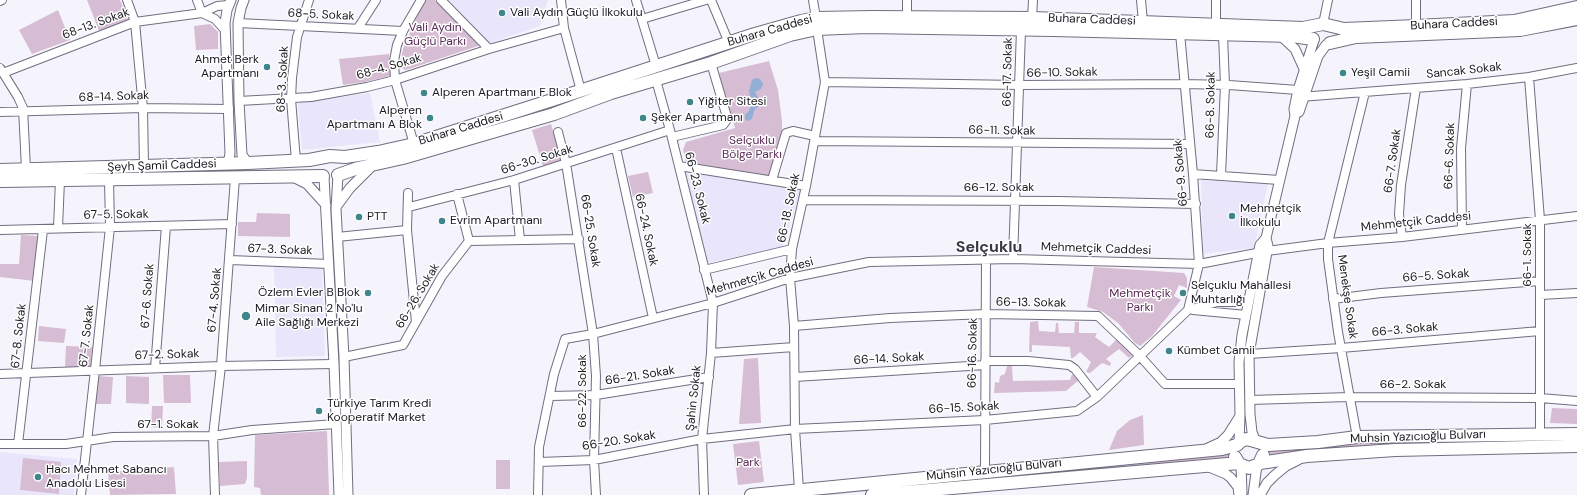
<!DOCTYPE html>
<html>
<head>
<meta charset="utf-8">
<style>
	body { margin:0 }
	canvas { display:block; background:#f5f4fc }
</style>
</head>
<body>
<canvas width="1577" height="495"></canvas>
<script>
const context = document.querySelector('canvas').getContext('2d');
context.lineJoin = 'round';
function paint(path, color) { context.fillStyle = color; context.fill(path, 'evenodd'); }
const toPath = rows => new Path2D(rows.map(r => 'M' + r).join(''));
function stroke(path, color, width, dash) { context.strokeStyle = color; context.lineWidth = width; context.lineCap = dash ? 'butt' : 'round'; context.setLineDash(dash || []); context.stroke(path); }
function drawText(font, color, halo, rows, align = 'center') {
  context.font = font + ' "DM Sans",sans-serif'; context.lineWidth = 3; context.setLineDash([]); context.textBaseline = 'middle'; context.strokeStyle = halo; context.fillStyle = color; for (const [text, x, y, turn = 0] of rows) {
    context.save(); context.translate(x, y); context.rotate((+turn || 0) * Math.PI / 180); context.textAlign = isNaN(turn) ? turn : align; if (halo) context.strokeText(text, 0, 0); context.fillText(text, 0, 0); context.restore();
  }
}
const built = toPath([
	[448,0,548,0,540,26,490,43],
	[370,93,380,142,302,150,298,103],
	[685,170,801,190,783,247,707,263],
	[1201,180,1268,184,1254,248,1203,254],
	[274,265,322,267,325,356,276,357],
	[0,452,77,459,74,495,0,495]
]);
const green = toPath([
	[87,0,120,0,128,20,99,31],
	[424,0,435,0,481,45,406,70,399,67,403,49],
	[58,10,70,40,32,54,19,30],
	[210,24,218,32,218,49,196,50,194,26],
	[389,54,390,76,365,82,343,85,339,59],
	[769,61,778,90,782,121,782,135,771,178,686,163,683,150,686,142,735,128,719,73],
	[551,124,562,160,543,166,532,130],
	[648,172,653,193,633,197,628,176],
	[257,213,290,214,290,237,238,236,238,222,256,222],
	[21,235,39,236,35,281,0,277,0,264,19,264],
	[1094,267,1184,273,1187,278,1187,288,1179,285,1174,296,1181,300,1152,336,1140,346,1135,343,1118,323,1103,312,1087,307],
	[1038,321,1039,331,1055,332,1056,323,1058,323,1059,333,1074,333,1075,322,1079,322,1079,333,1097,333,1095,337,1109,347,1117,339,1133,355,1129,358,1119,349,1106,359,1111,363,1110,366,1102,363,1090,373,1086,372,1091,362,1080,352,1073,358,1071,358,1070,347,1032,345,1032,352,1029,352,1030,322],
	[39,326,66,329,64,343,38,341],
	[66,346,92,347,91,369,65,367],
	[758,358,761,423,739,424,744,359],
	[1007,366,1012,366,1013,381,1070,380,1072,374,1079,380,1066,391,994,393,995,382,999,383,1000,376,1005,374],
	[163,375,190,375,191,403,164,403],
	[96,376,113,377,111,404,95,404],
	[126,376,149,377,149,404,126,403],
	[152,406,163,406,162,428,151,427],
	[1552,408,1577,409,1577,424,1550,423],
	[1143,415,1144,445,1109,450,1117,431,1130,420],
	[327,431,329,495,261,495,260,488,254,487,255,435],
	[1577,437,1577,443,1267,458,1266,449,1389,441],
	[759,441,764,482,738,485,733,444],
	[1232,450,1232,461,1112,468,827,495,800,495],
	[23,458,61,462,59,494,20,490],
	[496,460,510,460,510,489,496,489],
	[247,461,247,478,245,484,220,486,219,462],
	[174,467,176,494,110,495,108,472]
]);
const water = toPath([
	[756,78,760,79,763,84,761,89,755,92,761,103,754,111,752,119,748,121,745,119,745,115,749,111,751,104,755,101,750,96,749,91,752,80]
]);
const minor = toPath([
	[127,0,135,22,143,108,144,167],
	[197,0,202,13],
	[441,0,489,49],
	[561,0,564,28,581,91],
	[636,0,656,66],
	[711,0,729,43],
	[813,0,816,18],
	[907,0,907,17],
	[1141,0,1143,22],
	[1216,0,1216,25],
	[1416,0,1416,26],
	[0,1,2,0],
	[202,13,215,19,225,30],
	[1032,18,1033,0],
	[642,19,706,0],
	[238,23,403,31],
	[1323,24,1328,0],
	[358,28,376,0],
	[1180,33,1193,174,1199,264,1188,310],
	[0,68,18,97,23,108,26,169],
	[3,73,135,22,202,13,217,6,229,5],
	[1529,77,1540,220,1540,434],
	[656,80,670,130,713,303,711,353,702,439,704,495],
	[825,82,1020,85,1184,84,1229,85,1298,90],
	[1300,97,1467,84,1529,77,1577,68],
	[239,101,311,97,367,87,395,80,489,49,564,28],
	[0,112,143,108,229,109],
	[558,132,566,163,593,334,596,376,594,460,596,495],
	[672,137,723,125,726,121,727,117,711,63],
	[815,141,1190,144],
	[414,144,395,80,394,61,397,45,403,31,421,0],
	[616,148,653,318],
	[296,161,291,99,292,78,297,37,309,0],
	[679,166,806,186],
	[1193,174,1279,180],
	[1221,175,1225,85,1223,35],
	[514,180,520,240],
	[772,180,786,133,793,131,815,136],
	[408,193,407,230,416,322],
	[457,194,469,241],
	[803,200,1059,201,1196,204],
	[409,207,514,180,670,130],
	[58,228,60,180],
	[0,230,232,224],
	[1462,230,1461,148,1467,84],
	[337,237,407,230],
	[1402,237,1399,214,1401,185,1416,88],
	[1013,259,1021,30],
	[230,260,329,264],
	[704,270,792,249],
	[1540,295,1577,293],
	[1333,299,1381,293,1540,281],
	[1193,310,1246,315],
	[794,326,890,318,986,314,1098,316,1139,355,1165,384,1239,384],
	[711,353,794,347],
	[1249,354,1341,348,1540,331],
	[344,357,403,345,442,276,469,241,579,239],
	[985,361,1028,361,1069,365,1075,369,1097,397],
	[155,368,166,226],
	[0,374,221,366,334,364],
	[795,377,985,365],
	[550,396,596,395,709,377],
	[1250,400,1349,397,1540,398,1577,401],
	[1357,437,1338,332,1328,259,1328,243,1365,92],
	[0,444,66,444,113,437,213,436,252,430,336,424],
	[18,444,43,230],
	[539,462,594,460,702,439,795,429,985,420,1077,411,1097,397,1188,310,1218,302,1249,302],
	[985,471,986,259],
	[799,490,795,429,794,326,790,278,792,249,806,186,825,82,817,29],
	[81,495,95,370,110,227,109,179],
	[215,495,213,436,221,366,235,178],
	[538,495,539,447,554,374,565,339,593,334,713,303,790,278,869,262,1013,259,1199,264,1267,251,1328,243,1402,237,1577,216]
]);
const tertiary = toPath([
	[244,0,241,8,238,23,239,101,242,155,248,163],
	[1281,36,1295,49,1305,71],
	[1299,112,1318,56,1326,45],
	[225,164,229,159,230,153,225,23,227,10,231,0],
	[338,175,336,209,344,357,348,495],
	[293,177,307,184,326,205],
	[324,177,334,364,339,495],
	[336,207,350,188,373,165],
	[1255,440,1252,432,1250,414,1249,354,1268,246,1266,238],
	[1239,443,1240,415,1239,362,1242,335,1260,245,1266,238,1295,116,1294,109,1298,90,1314,40],
	[1208,448,1221,442,1228,435,1240,416],
	[1241,465,1242,493],
	[1209,467,1226,474,1231,478,1238,487,1239,495],
	[1253,495,1257,465],
	[1260,495,1267,483,1275,475,1286,466,1298,460]
]);
const primary = toPath([
	[1330,43,1356,37,1520,30,1577,19],
	[0,170,248,163,309,160,330,156,345,157,378,152,414,144,549,101,755,34,801,21,816,18,873,17,1032,18,1303,28,1323,24,1344,29,1416,26,1514,21,1577,7],
	[338,175,358,168,403,158,554,114,611,93,711,63,790,35,817,29,866,27,1053,30,1292,36,1313,39],
	[0,181,323,176],
	[1235,457,1239,464,1249,468,1259,464,1263,455],
	[1260,463,1307,456,1395,450,1577,446],
	[751,495,1222,449,1237,445,1241,441,1247,439,1268,445,1318,442,1357,437,1577,434],
	[872,495,1239,463]
]);
const markers = [
	[502,13,4,"#3e8689"],
	[267,67,4,"#3e8689"],
	[1343,73,4,"#3e8689"],
	[424,93,4,"#3e8689"],
	[690,102,4,"#3e8689"],
	[430,118,4,"#3e8689"],
	[643,118,4,"#3e8689"],
	[1232,216,4,"#3e8689"],
	[359,217,4,"#3e8689"],
	[442,221,4,"#3e8689"],
	[368,293,4,"#3e8689"],
	[1183,293,4,"#3e8689"],
	[246,316,5,"#3e8689"],
	[1169,351,4,"#3e8689"],
	[319,411,4,"#3e8689"],
	[38,477,4,"#3e8689"]
];
const poiNames = [
	["Vali Aydın Güçlü İlkokulu",510,13],
	["Ahmet Berk",259,60,"right"],
	["Apartmanı",259,74,"right"],
	["Yeşil Camii",1351,73],
	["Alperen Apartmanı F Blok",432,93],
	["Yiğiter Sitesi",698,102],
	["Alperen",422,111,"right"],
	["Apartmanı A Blok",422,125,"right"],
	["Şeker Apartmanı",651,118],
	["Mehmetçik",1240,209],
	["İlkokulu",1240,223],
	["PTT",367,217],
	["Evrim Apartmanı",450,221],
	["Selçuklu Mahallesi",1191,286],
	["Muhtarlığı",1191,300],
	["Özlem Evler B Blok",360,293,"right"],
	["Mimar Sinan 2 No'lu",255,309],
	["Aile Sağlığı Merkezi",255,323],
	["Kümbet Camii",1177,351],
	["Türkiye Tarım Kredi",327,404],
	["Kooperatif Market",327,418],
	["Hacı Mehmet Sabancı",46,470],
	["Anadolu Lisesi",46,484]
];
const streetNames = [
	["68-5. Sokak",321,15,3],
	["Buhara Caddesi",1092,20,2],
	["68-13. Sokak",96,24,-20],
	["Buhara Caddesi",1454,24,-3],
	["Buhara Caddesi",770,31,-16],
	["68-4. Sokak",389,67,-16],
	["Sancak Sokak",1464,71,-6],
	["66-17. Sokak",1008,72,-89],
	["66-10. Sokak",1062,73,-1],
	["68-3. Sokak",283,79,-87],
	["68-14. Sokak",114,97,-2],
	["66-8. Sokak",1211,105,-89],
	["Buhara Caddesi",461,129,-17],
	["66-11. Sokak",1002,131,1],
	["66-6. Sokak",1450,156,-88],
	["66-30. Sokak",537,160,-17],
	["66-7. Sokak",1393,161,-82],
	["Şeyh Şamil Caddesi",162,166,-2],
	["66-9. Sokak",1181,173,-95],
	["66-23. Sokak",697,188,76],
	["66-12. Sokak",999,188],
	["66-18. Sokak",789,208,-78],
	["67-5. Sokak",116,215,-1],
	["Mehmetçik Caddesi",1416,222,-6],
	["66-24. Sokak",646,230,78],
	["66-25. Sokak",590,231,81],
	["Mehmetçik Caddesi",1096,249,2],
	["67-3. Sokak",280,250,2],
	["66-1. Sokak",1528,255,-90],
	["66-5. Sokak",1436,276,-4],
	["Mehmetçik Caddesi",760,277,-16],
	["67-6. Sokak",148,296,-86],
	["66-26. Sokak",418,296,-59],
	["Menekşe Sokak",1347,297,82],
	["67-4. Sokak",215,300,-85],
	["66-13. Sokak",1031,303,1],
	["66-3. Sokak",1405,330,-5],
	["67-8. Sokak",19,336,-84],
	["67-7. Sokak",87,336,-84],
	["66-16. Sokak",973,353,-89],
	["67-2. Sokak",167,355,-2],
	["66-14. Sokak",889,359,-3],
	["66-21. Sokak",640,376,-9],
	["66-2. Sokak",1413,385],
	["66-22. Sokak",583,391,-90],
	["Şahin Sokak",694,398,-84],
	["66-15. Sokak",964,408,-3],
	["67-1. Sokak",168,425],
	["Muhsin Yazıcıoğlu Bulvarı",1418,437,-2],
	["66-20. Sokak",619,441,-9],
	["Muhsin Yazıcıoğlu Bulvarı",994,470,-6]
];
const parkNames = [
	["Vali Aydın",435,28],
	["Güçlü Parkı",435,42],
	["Selçuklu",752,141],
	["Bölge Parkı",752,155],
	["Mehmetçik",1140,294],
	["Parkı",1140,308],
	["Park",748,463]
];
const districtNames = [
	["Selçuklu",989,248]
];
paint(built, '#e9e6fc');
paint(green, '#d6bdd3');
paint(water, '#93afd5');
stroke(minor, '#716e80', 10);
stroke(tertiary, '#716e80', 11);
stroke(primary, '#716e80', 14);
stroke(minor, '#fff', 8);
stroke(tertiary, '#fff', 9);
stroke(primary, '#fff', 12);
for (const [x, y, r, color] of markers) { const dot = new Path2D(); dot.arc(x, y, r, 0, 2 * Math.PI); context.fillStyle = color; context.fill(dot); stroke(dot, '#fff', 1.5); }
drawText('12px', '#19181f', '#fff', poiNames, 'left');
drawText('12px', '#19181f', '#fff', streetNames);
drawText('12px', '#592a56', '#fff', parkNames);
drawText('bold 16px', '#3a3848', '#fff', districtNames);
</script>
</body>
</html>
